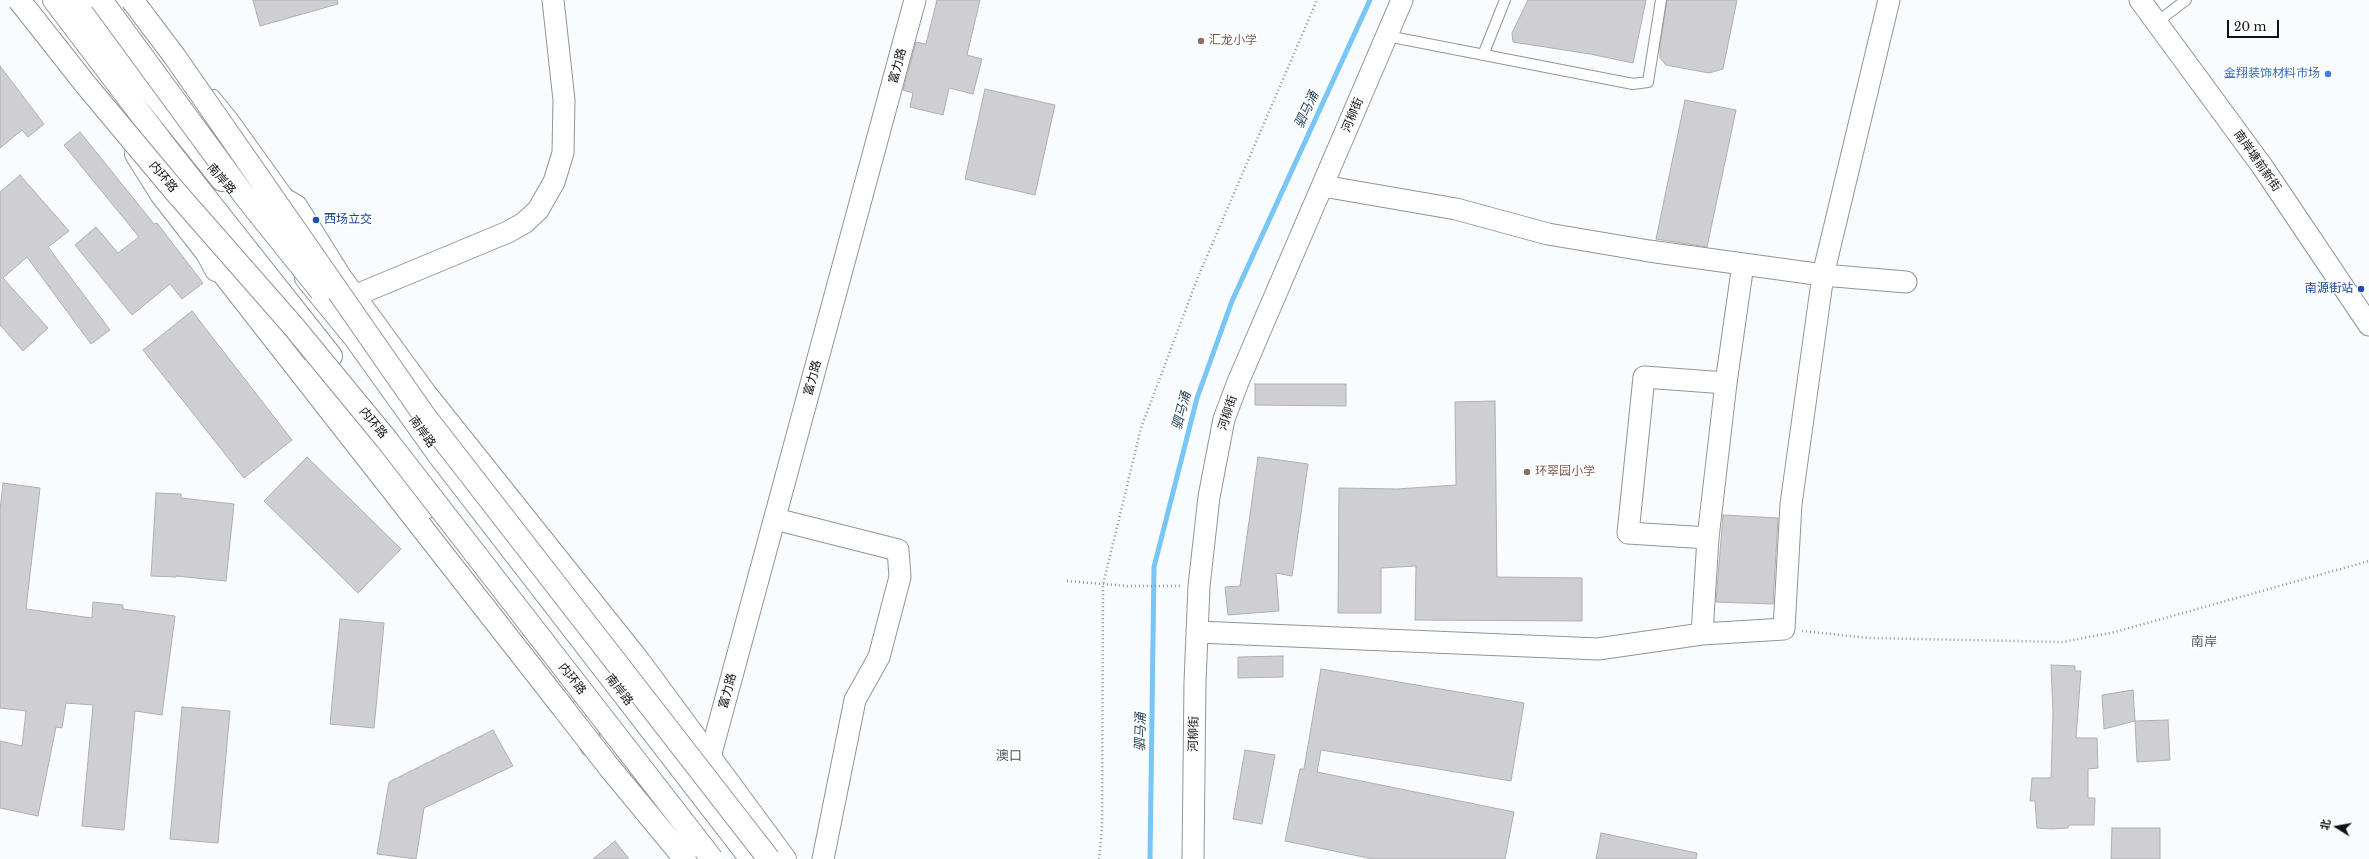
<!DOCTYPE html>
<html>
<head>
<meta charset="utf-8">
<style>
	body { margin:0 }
	#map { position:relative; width:2369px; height:859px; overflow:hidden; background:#f9fcff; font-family:"Libre Baskerville","Noto Sans SC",serif }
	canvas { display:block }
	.north { position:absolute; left:2317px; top:807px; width:40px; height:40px; -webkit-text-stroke:3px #fff; paint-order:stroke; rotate:281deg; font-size:11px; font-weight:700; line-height:16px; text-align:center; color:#111213 }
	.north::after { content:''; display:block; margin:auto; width:14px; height:18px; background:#111213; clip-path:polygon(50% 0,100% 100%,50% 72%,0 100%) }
	.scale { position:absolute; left:2227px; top:20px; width:52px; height:18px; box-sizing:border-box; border:2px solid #111213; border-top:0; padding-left:5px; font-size:12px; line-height:14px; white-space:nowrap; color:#111213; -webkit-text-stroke:3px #fff; paint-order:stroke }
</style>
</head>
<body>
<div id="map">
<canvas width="2369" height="859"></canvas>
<div class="north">北</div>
<div class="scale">20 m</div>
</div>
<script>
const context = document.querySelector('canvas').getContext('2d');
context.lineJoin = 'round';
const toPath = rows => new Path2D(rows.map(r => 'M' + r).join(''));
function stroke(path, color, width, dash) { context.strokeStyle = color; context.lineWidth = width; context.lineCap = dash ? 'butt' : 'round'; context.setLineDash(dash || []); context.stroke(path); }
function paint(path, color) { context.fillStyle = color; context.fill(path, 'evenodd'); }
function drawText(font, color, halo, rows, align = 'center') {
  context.font = font + ' "Libre Baskerville","Noto Sans SC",serif'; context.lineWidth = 3; context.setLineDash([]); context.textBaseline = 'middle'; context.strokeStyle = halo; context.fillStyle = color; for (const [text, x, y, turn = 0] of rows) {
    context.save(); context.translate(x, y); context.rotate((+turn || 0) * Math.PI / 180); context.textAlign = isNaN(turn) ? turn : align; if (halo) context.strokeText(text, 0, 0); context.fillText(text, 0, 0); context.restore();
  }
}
const stream = toPath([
	[1150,859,1154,567,1197,398,1232,301,1370,0]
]);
const building = toPath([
	[253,0,337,0,338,4,260,26,253,0],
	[937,0,980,0,967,55,982,59,973,94,949,88,943,115,910,107,913,93,903,90,916,42,926,44,937,0],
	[1528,0,1646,0,1633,63,1590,54,1513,42,1512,33,1528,0],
	[1667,0,1737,0,1723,69,1709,73,1666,65,1660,58,1660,45,1667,0],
	[0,66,44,124,28,137,22,130,0,148,0,66],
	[985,89,1055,105,1035,195,965,179,985,89],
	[1685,100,1736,110,1707,247,1656,239,1685,100],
	[80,132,154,224,157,223,203,283,182,299,170,284,132,315,75,245,96,227,118,253,139,237,64,145,80,132],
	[20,175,69,231,48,247,110,330,91,344,27,257,3,278,48,328,23,351,0,325,0,192,20,175],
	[192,311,292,440,244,478,143,350,192,311],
	[1255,384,1346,384,1346,406,1255,405,1255,384],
	[1495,401,1497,577,1582,578,1582,621,1415,620,1416,566,1381,568,1381,613,1338,613,1339,488,1397,489,1456,485,1455,402,1495,401],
	[307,457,401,549,358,593,264,501,307,457],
	[1258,457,1308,464,1292,576,1276,573,1279,611,1228,615,1225,587,1240,586,1258,457],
	[3,483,40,488,26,609,92,618,93,602,123,605,123,609,175,616,162,715,135,711,124,830,82,826,93,705,66,703,62,728,56,727,38,816,0,808,0,741,22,746,26,711,0,708,0,511,3,483],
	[156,493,181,494,181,498,234,504,226,581,176,576,176,577,151,576,156,493],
	[1723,515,1778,518,1773,604,1716,602,1723,515],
	[340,619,384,623,374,728,330,724,340,619],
	[1283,656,1283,677,1238,678,1238,657,1283,656],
	[2051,665,2075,666,2075,671,2081,671,2076,738,2097,738,2098,768,2088,769,2088,798,2095,798,2094,825,2069,825,2068,828,2051,829,2037,828,2035,801,2030,801,2032,778,2051,778,2053,712,2051,665],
	[1321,669,1524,703,1511,781,1321,750,1317,772,1514,812,1505,859,1373,859,1285,841,1300,769,1304,769,1321,669],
	[2133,690,2135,721,2104,729,2102,695,2133,690],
	[182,707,230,711,218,843,170,839,182,707],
	[2168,720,2170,760,2137,762,2135,721,2168,720],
	[493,730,513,766,424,808,416,859,377,854,389,782,493,730],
	[1245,750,1275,755,1262,824,1233,819,1245,750],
	[2112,828,2160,828,2160,859,2111,859,2112,828],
	[1601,833,1697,853,1696,859,1596,859,1601,833],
	[615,841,629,859,593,859,615,841]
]);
const path = toPath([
	[1067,581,1127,586,1180,586],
	[1802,631,1869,638,2063,642,2115,632,2369,561],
	[1099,859,1102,828,1103,585,1141,428,1198,277,1317,0]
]);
const service = toPath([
	[2157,22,2186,0],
	[1387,36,1633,84,1648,82,1661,0],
	[1483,55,1505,0],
	[214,95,232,117,288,195]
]);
const minor = toPath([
	[2140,0,2262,166,2369,325],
	[1323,186,1456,209,1548,234,1649,251,1823,275,1906,282],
	[354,296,508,232,524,223,538,210,554,182,563,153,564,100,553,0],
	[313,367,426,508],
	[775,519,898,550,900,577,879,657,855,700,823,859],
	[1708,538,1628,533,1644,377,1726,383],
	[1197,632,1598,649,1702,634,1784,629,1791,504,1823,275,1889,0],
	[1702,634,1708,538,1726,383,1743,264],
	[582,709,591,746],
	[710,757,915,0],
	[1193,859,1195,682,1199,586,1209,497,1224,419,1238,382,1402,0]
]);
const secondary = toPath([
	[116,0,252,187],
	[136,154,161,194,207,253,216,270],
	[264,188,296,206,341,278,425,393,639,661,785,859]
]);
const primary = toPath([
	[54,0,168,150,331,356],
	[78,0,222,180],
	[306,278,355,338,441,458,751,859]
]);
const trunk = toPath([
	[207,253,560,704]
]);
const trunkBridge = toPath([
	[19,0,86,85,173,189,294,327,387,440,712,859],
	[101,0,244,195,321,291],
	[132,0,175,57,424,415,769,859],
	[560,704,609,767,685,859]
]);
const markers = [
	[1201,41,4,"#8d6e63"],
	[2328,74,4,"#3f7fe0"],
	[316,220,4,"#1a4fb4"],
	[2361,289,4,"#1a4fb4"],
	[1527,472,4,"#8d6e63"]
];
const educationNames = [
	["汇龙小学",1209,41],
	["环翠园小学",1535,472]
];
const streetNames = [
	["富力路",898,66,-75],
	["河柳街",1353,115,-67],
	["南岸塘前新街",2257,161,55],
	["内环路",163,177,50],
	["南岸路",221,179,49],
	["富力路",813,378,-75],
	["河柳街",1228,413,-72],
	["内环路",373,423,51],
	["南岸路",422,432,54],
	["内环路",572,679,52],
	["南岸路",619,690,52],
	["富力路",728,691,-75],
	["河柳街",1194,734,-89]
];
const shopNames = [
	["金翔装饰材料市场",2320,74]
];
const transitNames = [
	["西场立交",324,220],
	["南源街站",2353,289,"right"]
];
const waterNames = [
	["驷马涌",1307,110,-65],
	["驷马涌",1182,411,-75],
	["驷马涌",1141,732,-89]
];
const neighbourhoodNames = [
	["南岸",2204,642],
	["澳口",1009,756]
];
stroke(stream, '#78c5f8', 5);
paint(building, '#cfced2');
stroke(building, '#b0aeb3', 1);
stroke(service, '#919498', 12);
stroke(minor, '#919498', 23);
stroke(secondary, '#919498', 24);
stroke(primary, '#919498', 24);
stroke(trunk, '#919498', 24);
stroke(path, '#8f9193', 2.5, [1, 3]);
stroke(service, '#fff', 10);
stroke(minor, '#fff', 21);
stroke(secondary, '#fff', 22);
stroke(primary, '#fff', 22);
stroke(trunk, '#fff', 22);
stroke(trunkBridge, '#919498', 24, []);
stroke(trunkBridge, '#fff', 22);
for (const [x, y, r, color] of markers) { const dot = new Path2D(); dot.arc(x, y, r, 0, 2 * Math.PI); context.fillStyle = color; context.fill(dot); stroke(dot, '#fff', 1.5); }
drawText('12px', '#785e54', '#fff', educationNames, 'left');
drawText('12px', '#111213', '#fff', streetNames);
drawText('12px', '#366cbe', '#fff', shopNames, 'right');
drawText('12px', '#164399', '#fff', transitNames, 'left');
drawText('italic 13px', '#1d3e53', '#fff', waterNames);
drawText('13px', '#4f5256', '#fff', neighbourhoodNames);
</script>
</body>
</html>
